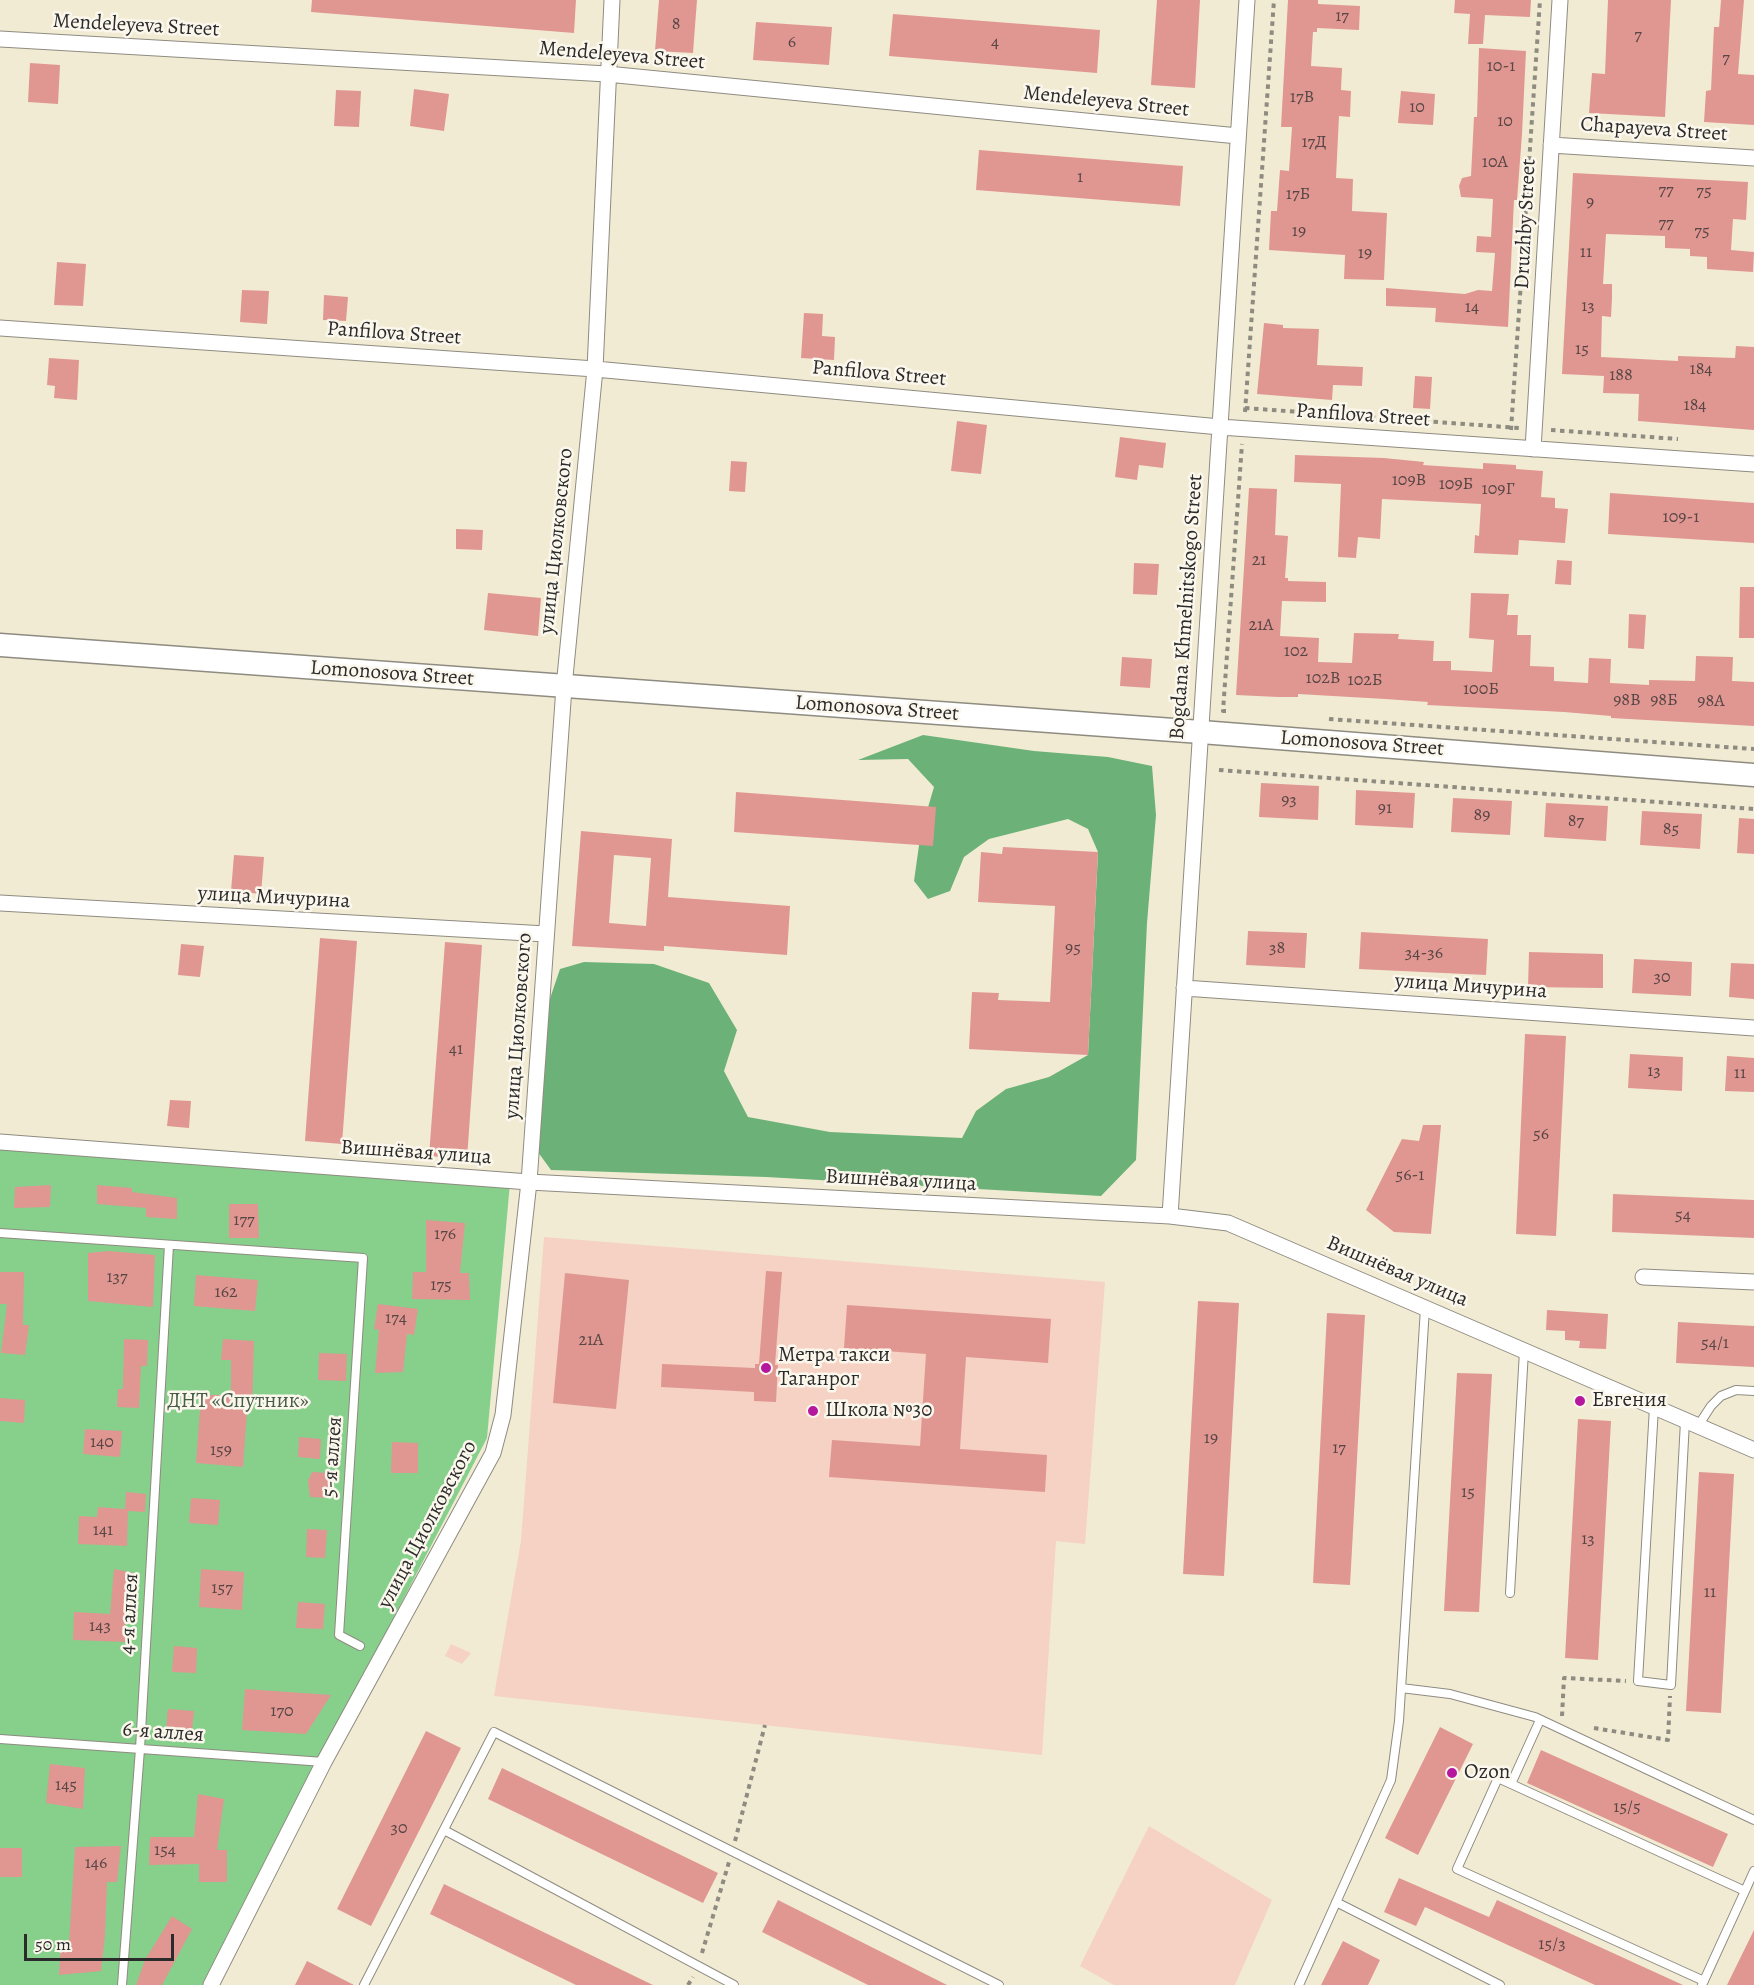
<!DOCTYPE html>
<html>
<head>
<meta charset="utf-8">
<style>
	body { margin:0 }
	#map { position:relative; width:1754px; height:1985px; overflow:hidden; background:#f2ebd4; font-family:Alegreya,serif }
	canvas { display:block }
	.scale { position:absolute; left:24px; top:1934px; width:150px; height:27px; box-sizing:border-box; border:3px solid #2b2b2b; border-top:0; padding-left:8px; font-size:18px; line-height:21px; white-space:nowrap; color:#2b2b2b; -webkit-text-stroke:4px #fbf7ec; paint-order:stroke }
</style>
</head>
<body>
<div id="map">
<canvas width="1754" height="1985"></canvas>
<div class="scale">50 m</div>
</div>
<script>
const context = document.querySelector('canvas').getContext('2d');
context.lineJoin = 'round';
function paint(path, color) { context.fillStyle = color; context.fill(path, 'evenodd'); }
const toPath = rows => new Path2D(rows.map(r => 'M' + r).join(''));
function stroke(path, color, width, dash) { context.strokeStyle = color; context.lineWidth = width; context.lineCap = dash ? 'butt' : 'round'; context.setLineDash(dash || []); context.stroke(path); }
function drawText(font, color, halo, rows, align = 'center') {
  context.font = font + ' Alegreya,serif'; context.lineWidth = 5; context.setLineDash([]); context.textBaseline = 'middle'; context.strokeStyle = halo; context.fillStyle = color; for (const [text, x, y, turn = 0] of rows) {
    context.save(); context.translate(x, y); context.rotate((+turn || 0) * Math.PI / 180); context.textAlign = isNaN(turn) ? turn : align; if (halo) context.strokeText(text, 0, 0); context.fillText(text, 0, 0); context.restore();
  }
}
const built = toPath([
	[544,1237,1105,1282,1085,1544,1056,1541,1042,1755,494,1696,521,1541],
	[451,1644,471,1653,462,1664,445,1656],
	[1149,1826,1272,1900,1235,1985,1114,1985,1080,1966]
]);
const green = toPath([
	[0,1145,510,1183,487,1438,203,1985,0,1985]
]);
const forest = toPath([
	[923,735,1034,751,1108,757,1152,766,1156,815,1147,923,1136,1160,1101,1196,766,1177,551,1170,532,1144,540,1028,560,969,584,962,654,964,709,983,737,1030,724,1071,748,1117,830,1132,962,1138,976,1111,1006,1089,1049,1077,1088,1055,1098,852,1088,829,1068,819,989,839,964,857,950,891,928,899,914,881,921,831,934,787,908,759,858,760]
]);
const building = toPath([
	[312,0,576,0,574,33,311,12],
	[659,0,697,0,693,53,655,51],
	[1157,0,1200,0,1195,88,1151,85],
	[1288,0,1318,0,1318,4,1360,6,1359,30,1317,28,1317,32,1313,32,1311,66,1342,68,1341,90,1351,91,1350,117,1339,116,1336,178,1353,179,1352,211,1387,213,1384,280,1344,279,1345,255,1269,250,1271,211,1277,211,1280,170,1289,171,1292,127,1281,127],
	[1455,0,1531,0,1530,17,1485,15,1483,44,1468,44,1470,14,1454,13],
	[1608,0,1671,0,1665,117,1589,113,1592,73,1605,74],
	[1721,0,1744,0,1738,74,1754,75,1754,125,1704,122,1706,91,1711,90,1714,27,1719,27],
	[893,14,1100,30,1097,73,889,56],
	[756,22,832,27,829,65,753,60],
	[1479,48,1526,51,1522,134,1517,200,1514,200,1508,327,1435,322,1436,308,1386,306,1386,288,1465,294,1478,290,1492,291,1495,253,1476,252,1477,236,1491,237,1493,199,1461,197,1459,186,1462,178,1471,176,1474,117,1477,117],
	[30,63,60,65,58,104,28,102],
	[414,89,449,94,444,131,410,126],
	[336,90,361,91,359,127,334,126],
	[1401,91,1435,94,1433,125,1398,123],
	[979,150,1183,166,1180,206,976,190],
	[1573,173,1748,182,1746,220,1733,219,1731,250,1754,252,1753,272,1707,269,1707,257,1690,256,1690,249,1665,248,1665,236,1606,234,1603,284,1612,284,1612,298,1611,317,1602,316,1601,357,1678,361,1678,356,1735,358,1736,346,1754,347,1754,430,1638,421,1639,394,1603,393,1604,376,1562,374],
	[57,262,86,264,83,306,54,305],
	[242,290,269,291,267,324,240,322],
	[324,295,348,297,346,321,323,320],
	[804,313,823,314,822,336,835,337,834,360,801,358],
	[1264,323,1283,325,1283,328,1319,329,1317,365,1363,367,1362,386,1333,385,1332,400,1257,394],
	[49,358,79,360,77,400,54,398,55,386,47,385],
	[1415,376,1432,377,1430,409,1413,408],
	[957,421,987,425,981,474,951,471],
	[1120,437,1166,443,1163,468,1139,465,1137,480,1115,477],
	[1295,455,1384,458,1424,462,1423,465,1483,469,1483,463,1516,465,1516,469,1543,471,1541,497,1555,498,1555,508,1568,509,1565,543,1519,540,1518,555,1474,553,1475,535,1479,536,1481,504,1382,499,1380,539,1358,537,1356,558,1338,557,1341,484,1294,482],
	[731,461,747,462,745,492,729,491],
	[1249,488,1277,489,1275,535,1288,536,1285,578,1288,578,1288,581,1326,582,1326,602,1282,601,1280,636,1319,638,1318,662,1352,663,1354,633,1399,634,1398,639,1434,641,1433,661,1451,661,1451,670,1492,672,1494,640,1469,638,1471,593,1509,594,1507,615,1518,615,1517,635,1531,635,1530,666,1554,667,1554,681,1588,683,1589,658,1611,659,1610,683,1649,685,1649,680,1695,681,1696,656,1733,657,1732,681,1754,682,1754,726,1611,718,1611,716,1564,712,1427,705,1428,702,1385,699,1298,694,1298,697,1278,697,1236,695],
	[1610,493,1754,503,1754,543,1608,534],
	[456,529,483,530,482,550,456,549],
	[1557,560,1572,561,1571,585,1555,584],
	[1134,563,1159,564,1157,595,1133,594],
	[1740,587,1754,587,1754,638,1739,638],
	[488,593,541,598,538,636,484,630],
	[1629,614,1646,615,1644,649,1628,648],
	[1122,657,1152,659,1150,688,1120,686],
	[1261,783,1319,786,1318,820,1259,817],
	[1356,790,1415,793,1413,828,1355,825],
	[736,792,936,807,933,846,734,832],
	[1453,798,1512,801,1510,835,1451,832],
	[1546,803,1608,806,1606,841,1544,837],
	[1642,811,1702,814,1700,849,1640,845],
	[1739,818,1754,819,1754,854,1737,853],
	[581,831,672,839,668,897,790,906,787,955,664,946,664,951,572,946],
	[614,855,651,858,646,926,609,923],
	[1003,847,1098,852,1088,1055,969,1049,972,992,999,993,998,1000,1050,1002,1055,906,978,902,981,852,1002,854],
	[234,855,264,857,261,894,231,891],
	[1248,931,1307,933,1305,968,1246,965],
	[1361,932,1488,939,1486,975,1359,969],
	[320,938,357,941,342,1144,305,1141],
	[445,942,482,945,467,1159,429,1156],
	[181,944,204,946,200,977,178,975],
	[1529,952,1603,954,1603,988,1528,987],
	[1634,959,1692,962,1691,996,1632,993],
	[1731,963,1754,964,1754,999,1729,997],
	[1525,1034,1566,1036,1556,1236,1516,1234],
	[1630,1054,1683,1057,1682,1091,1628,1088],
	[1727,1056,1754,1058,1754,1092,1725,1091],
	[170,1100,191,1101,189,1128,167,1126],
	[1423,1125,1441,1125,1431,1234,1394,1232,1366,1210,1402,1139,1419,1141],
	[51,1185,50,1207,14,1208,15,1187],
	[97,1185,132,1188,132,1192,177,1198,177,1219,146,1217,146,1208,97,1204],
	[1613,1194,1754,1200,1754,1238,1612,1232],
	[229,1204,258,1204,259,1238,229,1238],
	[426,1220,465,1223,460,1273,469,1273,470,1300,412,1299,413,1272,426,1272],
	[109,1251,155,1255,153,1307,88,1301,88,1253],
	[766,1271,782,1272,775,1365,778,1365,776,1402,754,1401,754,1392,661,1387,662,1364,755,1368,755,1364,759,1364],
	[0,1272,24,1272,23,1325,29,1325,25,1355,1,1353,7,1304,0,1304],
	[565,1273,629,1280,616,1409,553,1403],
	[196,1275,258,1280,255,1311,194,1306],
	[1198,1301,1239,1303,1224,1576,1183,1574],
	[378,1304,418,1309,414,1335,407,1334,403,1372,375,1373,379,1330,374,1329],
	[847,1305,1051,1319,1048,1363,966,1357,960,1449,1047,1455,1045,1492,829,1477,832,1440,920,1446,926,1354,844,1348],
	[1547,1310,1608,1314,1606,1349,1579,1348,1580,1341,1565,1340,1565,1331,1546,1330],
	[1327,1313,1365,1315,1350,1585,1313,1583],
	[1678,1322,1754,1326,1754,1367,1676,1363],
	[124,1339,148,1340,147,1366,141,1366,139,1408,117,1407,118,1389,123,1389],
	[223,1339,254,1341,252,1411,247,1411,243,1467,196,1463,200,1410,198,1395,231,1395,231,1360,221,1360],
	[319,1353,347,1354,346,1381,318,1380],
	[1457,1373,1492,1374,1479,1612,1444,1611],
	[0,1398,25,1400,24,1423,0,1421],
	[1578,1419,1611,1421,1598,1660,1565,1658],
	[85,1429,122,1431,120,1457,83,1454],
	[299,1437,321,1439,320,1459,298,1457],
	[392,1442,418,1443,418,1473,391,1473],
	[312,1472,329,1473,328,1498,310,1497,308,1481],
	[1699,1472,1734,1474,1721,1713,1686,1711],
	[126,1492,146,1494,145,1512,128,1511,127,1546,78,1544,79,1516,97,1517,98,1507,125,1509],
	[191,1498,220,1500,218,1525,189,1523],
	[307,1529,327,1530,325,1558,306,1557],
	[114,1569,134,1573,132,1596,126,1596,125,1642,73,1640,74,1612,110,1614],
	[201,1569,244,1572,242,1610,199,1607],
	[298,1602,325,1604,323,1629,296,1628],
	[174,1646,197,1648,196,1673,172,1672],
	[245,1689,331,1695,306,1734,242,1730],
	[168,1709,194,1711,192,1731,166,1728],
	[1440,1727,1473,1744,1418,1855,1385,1838],
	[426,1731,461,1748,371,1926,337,1909],
	[1541,1750,1728,1834,1713,1867,1527,1783],
	[50,1764,85,1768,83,1809,46,1803],
	[502,1768,718,1873,703,1903,488,1799],
	[198,1794,224,1799,217,1850,227,1850,227,1882,199,1882,199,1864,149,1865,150,1837,194,1837],
	[121,1846,117,1882,107,1882,105,1936,101,1971,59,1975,61,1943,69,1943,75,1847],
	[0,1848,22,1848,22,1877,0,1877],
	[1399,1878,1489,1917,1497,1900,1683,1985,1595,1985,1425,1907,1416,1926,1384,1912],
	[444,1884,653,1985,576,1985,430,1914],
	[778,1900,947,1985,868,1985,762,1932],
	[172,1916,192,1929,162,1985,136,1985,145,1960],
	[1754,1930,1754,1985,1727,1985],
	[1343,1941,1380,1960,1368,1985,1321,1985],
	[307,1961,354,1985,295,1985]
]);
const path = toPath([
	[1245,408,1519,428],
	[1245,412,1274,0],
	[1511,430,1540,0],
	[1551,430,1678,439],
	[1226,711,1223,711,1242,444],
	[1329,719,1754,749],
	[1219,770,1754,809],
	[1562,1716,1564,1678,1626,1681],
	[1594,1728,1668,1740,1670,1696],
	[735,1841,765,1725],
	[702,1953,729,1862],
	[688,1985,693,1977]
]);
const lane = toPath([
	[0,1233,363,1258,339,1635,360,1646],
	[1654,1407,1638,1681,1671,1685,1685,1421],
	[1698,1426,1711,1406,1721,1396,1736,1390,1754,1391],
	[1510,1593,1524,1351],
	[1401,1688,1450,1694,1535,1717,1754,1820],
	[0,1739,324,1762],
	[1511,1784,1540,1720],
	[444,1830,734,1985],
	[1745,1891,1754,1871],
	[1336,1902,1500,1985],
	[122,1985,140,1749,169,1245],
	[364,1985,494,1732,999,1985],
	[1299,1985,1391,1780,1399,1721,1425,1308],
	[1702,1985,1745,1891,1498,1778,1457,1869,1704,1981]
]);
const street = toPath([
	[0,39,607,74,1238,136],
	[1551,145,1754,158],
	[0,328,595,369,1220,427,1754,464],
	[1533,449,1560,0],
	[0,903,546,934],
	[1184,988,1754,1028],
	[0,1142,529,1182,1170,1216,1228,1223,1754,1450],
	[1170,1216,1247,0],
	[1643,1277,1754,1282],
	[211,1985,324,1762,493,1453,503,1415,529,1182,564,687,595,369,612,0]
]);
const secondary = toPath([
	[0,645,1201,732,1754,775]
]);
const markers = [
	[766,1368,6,"#b5179e"],
	[1580,1401,6,"#b5179e"],
	[813,1411,6,"#b5179e"],
	[1452,1773,6,"#b5179e"]
];
const numberNames = [
	["17",1342,17],
	["8",676,25],
	["7",1638,36],
	["6",792,43],
	["4",995,43],
	["7",1726,59],
	["10-1",1501,67],
	["17В",1302,98],
	["10",1417,108],
	["10",1505,122],
	["17Д",1314,143],
	["10А",1495,163],
	["1",1080,178],
	["77",1666,191],
	["75",1704,192],
	["17Б",1298,195],
	["9",1590,203],
	["77",1666,224],
	["19",1299,232],
	["75",1702,232],
	["11",1586,253],
	["19",1365,254],
	["13",1588,307],
	["14",1472,308],
	["15",1582,350],
	["184",1701,370],
	["188",1621,376],
	["184",1695,406],
	["109В",1409,481],
	["109Б",1456,485],
	["109Г",1498,490],
	["109-1",1681,518],
	["21",1259,561],
	["21А",1261,626],
	["102",1296,652],
	["102В",1323,679],
	["102Б",1365,681],
	["100Б",1481,690],
	["98В",1627,701],
	["98Б",1664,701],
	["98А",1711,702],
	["93",1289,801],
	["91",1385,809],
	["89",1482,816],
	["87",1576,822],
	["85",1671,830],
	["95",1073,949],
	["38",1277,949],
	["34-36",1424,954],
	["30",1662,978],
	["41",456,1050],
	["13",1654,1072],
	["11",1740,1074],
	["56",1541,1135],
	["56-1",1410,1176],
	["54",1683,1216],
	["177",244,1221],
	["176",445,1235],
	["137",117,1278],
	["175",441,1286],
	["162",226,1293],
	["174",396,1319],
	["21А",591,1341],
	["54/1",1715,1344],
	["19",1211,1439],
	["140",102,1443],
	["17",1339,1449],
	["159",221,1451],
	["15",1468,1493],
	["141",103,1531],
	["13",1588,1540],
	["157",222,1589],
	["11",1710,1593],
	["143",100,1627],
	["170",282,1712],
	["145",66,1786],
	["15/5",1627,1808],
	["30",399,1829],
	["154",165,1851],
	["146",96,1864],
	["15/3",1552,1945]
];
const streetNames = [
	["Mendeleyeva Street",136,26,3],
	["Mendeleyeva Street",622,56,5],
	["Mendeleyeva Street",1106,102,6],
	["Chapayeva Street",1654,130,4],
	["Druzhby Street",1526,224,-87],
	["Panfilova Street",394,334,4],
	["Panfilova Street",879,374,5],
	["Panfilova Street",1363,416,4],
	["улица Циолковского",557,541,-84],
	["Bogdana Khmelnitskogo Street",1187,607,-86],
	["Lomonosova Street",392,674,4],
	["Lomonosova Street",877,709,4],
	["Lomonosova Street",1362,744,4],
	["улица Мичурина",274,898,3],
	["улица Мичурина",1471,987,4],
	["улица Циолковского",519,1026,-86],
	["Вишнёвая улица",416,1153,4],
	["Вишнёвая улица",901,1181,3],
	["Вишнёвая улица",1397,1272,23],
	["5-я аллея",333,1457,-86],
	["улица Циолковского",428,1525,-62],
	["4-я аллея",130,1614,-87],
	["6-я аллея",163,1733,4]
];
const poiNames = [
	["Метра такси",778,1356],
	["Таганрог",778,1380],
	["Евгения",1592,1401],
	["Школа №30",825,1411],
	["Ozon",1464,1773]
];
const parkNames = [
	["ДНТ «Спутник»",238,1402]
];
paint(built, '#f5d2c3');
paint(green, '#86d08c');
paint(forest, '#6cb278');
paint(building, '#e09792');
stroke(lane, '#8e8b80', 10);
stroke(street, '#8e8b80', 17);
stroke(secondary, '#8e8b80', 25);
stroke(path, '#8e8b80', 4, [4.5, 4.5]);
stroke(lane, '#fff', 8);
stroke(street, '#fff', 15);
stroke(secondary, '#fff', 22);
for (const [x, y, r, color] of markers) { const dot = new Path2D(); dot.arc(x, y, r, 0, 2 * Math.PI); context.fillStyle = color; context.fill(dot); stroke(dot, '#fbf7ec', 2); }
drawText('18px', '#584645', null, numberNames);
drawText('21px', '#2b2b2b', '#fbf7ec', streetNames);
drawText('21px', '#2b2b2b', '#fbf7ec', poiNames, 'left');
drawText('21px', '#465d48', '#fbf7ec', parkNames);
</script>
</body>
</html>
